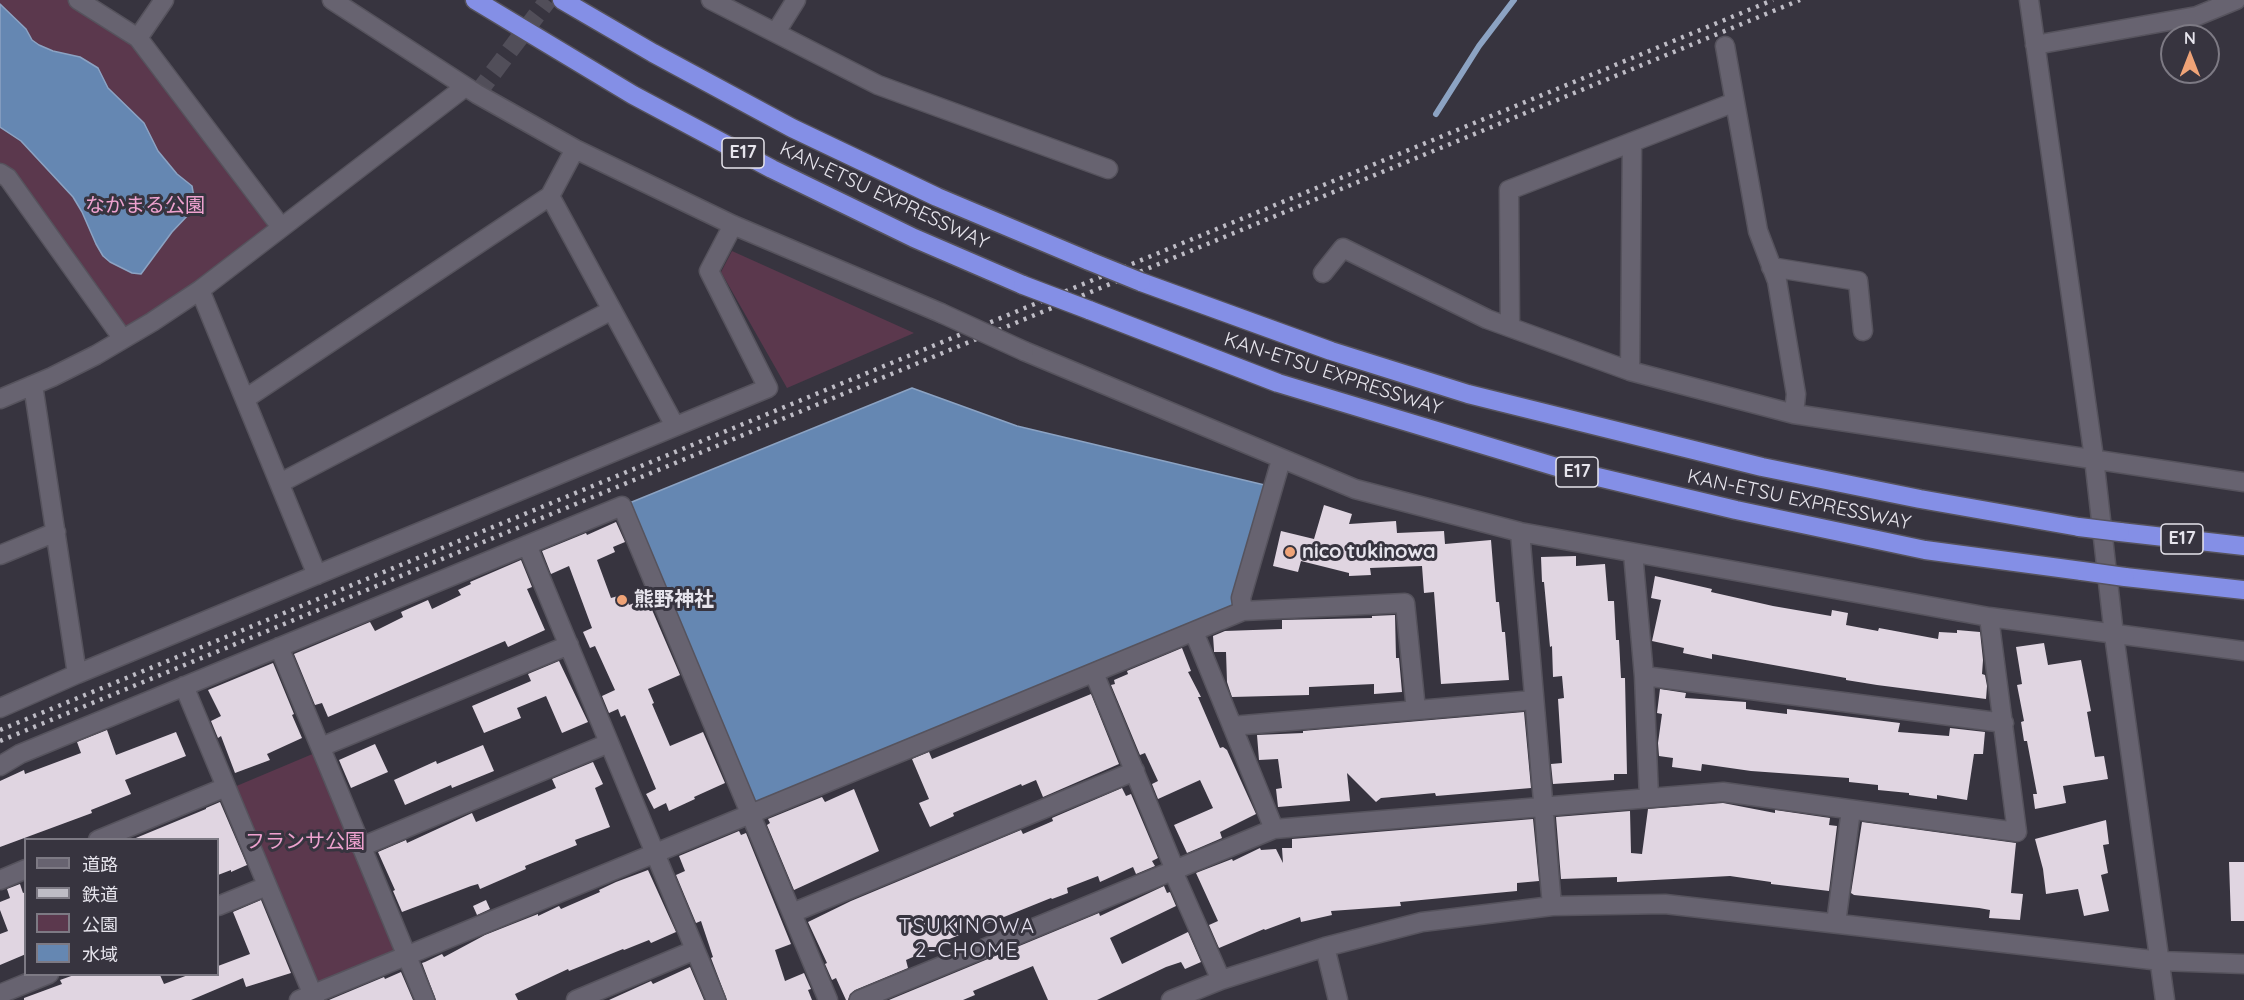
<!DOCTYPE html>
<html>
<head>
<meta charset="utf-8">
<style>
	body { margin:0 }
	#map { position:relative; width:2244px; height:1000px; overflow:hidden; background:#37343f; font-family:Quicksand,"Noto Sans JP",sans-serif }
	canvas { display:block }
	.legend { position:absolute; left:24px; top:838px; width:195px; height:138px; box-sizing:border-box; background:#37343f; border:2px solid #7d7a84; margin:0; padding:8px 10px; list-style:none; font-size:18px; color:#e6e4ec }
	.legend li { display:flex; align-items:center; gap:12px; height:30px }
	.legend b { width:30px; border:2px solid #7d7a84 }
	.north { position:absolute; left:2160px; top:24px; width:60px; height:60px; box-sizing:border-box; background:#37343f; border:2px solid #7d7a84; border-radius:50%; rotate:0deg; font-size:16px; font-weight:700; line-height:24px; text-align:center; color:#e6e4ec }
	.north::after { content:''; display:block; margin:auto; width:21px; height:27px; background:#efa377; clip-path:polygon(50% 0,100% 100%,50% 72%,0 100%) }
</style>
</head>
<body>
<div id="map">
<canvas width="2244" height="1000"></canvas>
<ul class="legend">
<li><b style="height:8px;background:#676370"></b>道路</li>
<li><b style="height:8px;background:#bebcc5"></b>鉄道</li>
<li><b style="height:16px;background:#5b384d"></b>公園</li>
<li><b style="height:16px;background:#6587b2"></b>水域</li>
</ul>
<div class="north">N</div>
</div>
<script>
const context = document.querySelector('canvas').getContext('2d');
context.lineJoin = 'round';
function paint(path, color) { context.fillStyle = color; context.fill(path, 'evenodd'); }
const toPath = rows => new Path2D(rows.map(r => 'M' + r).join(''));
function stroke(path, color, width, dash) { context.strokeStyle = color; context.lineWidth = width; context.lineCap = dash ? 'butt' : 'round'; context.setLineDash(dash || []); context.stroke(path); }
function drawText(font, color, halo, rows, align = 'center') {
  context.font = font + ' Quicksand,"Noto Sans JP",sans-serif'; context.lineWidth = 6; context.setLineDash([]); context.textBaseline = 'middle'; context.strokeStyle = halo; context.fillStyle = color; for (const [text, x, y, turn = 0] of rows) {
    context.save(); context.translate(x, y); context.rotate((+turn || 0) * Math.PI / 180); context.textAlign = isNaN(turn) ? turn : align; if (halo) context.strokeText(text, 0, 0); context.fillText(text, 0, 0); context.restore();
  }
}
const green = toPath([
	[0,0,78,0,138,38,281,227,123,339,0,173],
	[732,251,914,333,787,388,721,272],
	[322,750,407,956,313,994,227,790]
]);
const water = toPath([
	[0,4,26,29,32,40,39,45,53,51,80,57,98,68,108,88,144,123,158,151,177,174,192,186,195,203,190,213,172,232,141,274,132,273,110,262,103,256,96,244,82,212,73,197,21,141,0,127,0,4],
	[912,388,1017,426,1273,487,1243,611,751,814,622,506,912,388]
]);
const stream = toPath([
	[1436,114,1479,46,1514,0]
]);
const building = toPath([
	[1324,505,1352,514,1349,524,1396,521,1397,533,1444,531,1445,544,1491,540,1496,602,1499,602,1502,632,1505,632,1509,680,1441,684,1434,592,1424,593,1422,566,1370,568,1371,575,1349,576,1349,573,1301,561,1298,572,1273,566,1281,531,1314,539],
	[616,522,625,542,613,547,615,552,597,560,611,598,625,594,629,605,647,598,680,675,648,689,654,703,652,704,670,746,703,732,725,783,694,797,695,799,669,811,666,803,654,809,646,794,656,789,625,715,621,717,618,709,609,713,602,696,615,690,595,646,590,648,583,632,592,628,569,566,551,574,542,551,586,533,587,535],
	[1576,556,1576,566,1605,564,1608,601,1614,601,1616,640,1619,640,1621,678,1625,678,1627,774,1614,774,1614,780,1553,784,1551,764,1562,763,1558,699,1564,698,1562,676,1553,677,1552,646,1550,647,1544,582,1542,582,1541,557],
	[521,560,532,587,527,589,545,630,508,647,505,641,328,717,322,703,315,705,294,654,370,622,375,631,403,617,401,612,428,600,432,609,461,595,458,590,471,584,470,582],
	[1655,576,1712,589,1711,592,1773,606,1831,616,1832,610,1848,613,1846,625,1878,631,1879,628,1938,639,1939,632,1957,633,1957,630,1980,632,1983,660,1982,674,1985,675,1987,686,1986,699,1877,685,1846,680,1846,678,1712,654,1712,659,1683,653,1684,648,1652,641,1661,600,1651,598],
	[1395,615,1396,658,1399,658,1402,692,1374,694,1374,684,1309,687,1309,695,1232,697,1227,682,1226,652,1214,652,1214,650,1213,636,1225,631,1282,629,1282,620,1372,618,1372,616],
	[2044,643,2048,665,2081,660,2091,711,2087,712,2095,757,2104,756,2108,779,2063,786,2066,803,2035,809,2033,794,2037,794,2027,741,2024,741,2021,722,2024,721,2017,685,2022,684,2016,647],
	[1182,648,1191,671,1188,672,1201,697,1198,697,1220,748,1223,747,1227,750,1256,814,1220,832,1222,838,1187,853,1174,825,1213,808,1200,780,1158,799,1152,784,1158,781,1145,753,1140,755,1111,685,1115,684,1114,680,1128,674,1127,671],
	[559,661,588,722,562,733,546,696,517,708,521,718,484,733,472,706,531,681,528,674],
	[273,663,294,714,292,715,302,738,267,754,270,760,235,773,221,736,218,738,211,721,221,716,208,690],
	[1660,689,1686,693,1685,698,1746,702,1746,709,1787,714,1787,709,1900,723,1898,732,1949,736,1950,728,1985,732,1983,754,1974,754,1967,800,1937,795,1937,799,1909,795,1909,793,1878,790,1878,785,1849,782,1849,778,1751,771,1702,764,1701,771,1672,767,1673,758,1659,756,1658,743,1662,714,1657,713],
	[1091,694,1119,764,1043,797,1036,780,1022,786,1021,784,953,813,954,816,930,827,919,803,929,799,912,759,929,752,932,759],
	[1524,712,1531,788,1436,796,1435,793,1381,798,1376,802,1347,773,1350,801,1278,807,1276,789,1282,788,1278,759,1259,760,1257,735,1303,733,1303,731],
	[107,730,116,755,176,732,186,756,125,780,131,794,91,810,92,813,0,847,0,781,24,770,25,774,81,753,77,742],
	[375,744,388,772,351,788,339,760],
	[483,745,494,771,452,788,451,785,405,805,394,780,436,761,437,764],
	[593,762,603,784,595,788,610,827,575,840,577,845,525,866,526,869,480,889,478,884,471,886,402,912,393,891,395,890,378,852,406,840,407,843,472,813,476,822,511,807,556,788,552,779],
	[1122,788,1126,796,1131,794,1158,858,1152,861,1155,866,1136,874,1133,867,1100,882,1098,876,1067,888,1068,893,1052,899,1051,898,942,942,943,944,906,960,908,968,855,990,850,994,848,1000,846,1000,836,978,832,980,825,964,827,963,808,922,851,901,1021,830,1023,834,1053,821,1052,818],
	[854,789,879,851,794,890,767,825,770,823,768,819,822,797,825,802],
	[220,802,247,865,231,872,231,870,218,875,218,840,131,840,206,809,206,808],
	[1723,803,1775,813,1775,810,1830,818,1829,825,1837,826,1829,891,1771,884,1771,882,1730,876,1617,882,1617,877,1561,879,1556,817,1630,811,1631,853,1642,854,1648,809],
	[1533,819,1539,881,1517,883,1517,891,1400,902,1401,906,1331,911,1332,915,1301,922,1300,917,1265,930,1264,929,1219,948,1209,925,1218,921,1196,873,1232,859,1233,861,1260,848,1261,850,1276,849,1283,863,1282,848,1292,848,1292,839],
	[2106,820,2109,844,2103,845,2108,873,2101,875,2109,911,2084,916,2078,889,2046,894,2043,869,2035,839],
	[1862,822,2016,843,2011,893,2023,894,2020,920,1989,918,1990,910,1979,908,1854,895,1851,893],
	[739,831,741,835,746,833,791,944,775,950,785,981,804,973,811,989,808,990,812,1000,727,1000,711,958,713,957,701,921,696,923,676,875,685,871,679,856],
	[2229,862,2244,862,2244,921,2231,921],
	[648,870,676,932,651,943,649,940,624,950,623,949,569,971,568,969,515,994,518,1000,436,1000,422,963,425,962,442,954,444,957,485,935,538,914,538,916,559,906,561,909,600,892,599,890,616,882],
	[20,884,23,893,26,892,26,954,0,965,0,934,8,931,0,910,0,902,10,898,7,889],
	[1164,886,1167,893,1170,892,1176,906,1110,938,1122,964,1188,932,1201,962,1185,969,1181,962,1166,967,1097,1000,1048,1000,1033,966,973,991,975,995,963,1000,889,1000,1099,913,1100,916],
	[261,900,291,973,246,987,243,978,191,1000,24,1000,24,998,62,984,60,980,74,975,160,975,164,984,188,975,218,975,218,966,250,954,233,912],
	[486,900,490,909,477,915,473,906],
	[690,967,704,1000,609,1000,651,981,653,984],
	[401,972,413,1000,329,1000,384,977,385,979]
]);
const minorTunnel = toPath([
	[477,94,548,0]
]);
const minor = toPath([
	[78,0,138,38,281,227],
	[332,0,477,94,575,149,733,225,941,313],
	[711,0,878,85,1108,169],
	[2029,0,2094,458,2114,635,2165,1000],
	[776,32,796,0],
	[138,38,164,0],
	[2035,45,2197,16,2236,0],
	[1725,46,1758,231,1777,281,1796,394,1794,414],
	[575,149,550,196,675,426],
	[0,173,8,178,123,339],
	[1771,267,1858,281,1863,331],
	[1323,273,1343,248,1487,319,1630,371,1794,414,2244,482],
	[200,290,317,575],
	[1510,327,1509,190,1735,102],
	[1024,351,1355,489,1520,532,1989,617,2244,651],
	[1630,371,1632,142],
	[33,385,77,674],
	[0,399,52,377,96,355,152,322,200,290,465,87],
	[245,399,550,196],
	[280,483,612,310],
	[1520,532,1552,906],
	[527,545,716,1000],
	[1633,553,1644,676,1649,798],
	[0,555,56,532],
	[1243,611,1241,598,1281,460],
	[1194,632,1274,829],
	[279,647,425,1000],
	[1094,673,1175,870],
	[1644,676,2004,723],
	[184,686,315,1000],
	[0,708,77,674,768,388,709,271,733,225],
	[1232,726,1534,700],
	[321,747,569,645],
	[0,766,20,754,622,506,828,1000],
	[98,840,226,787],
	[361,847,609,743],
	[1173,871,1221,980],
	[0,880,26,869],
	[218,906,267,886],
	[792,913,1135,771],
	[1836,923,1851,810],
	[1325,947,1338,1000],
	[0,994,49,974],
	[299,1000,1243,611,1405,603,1416,710],
	[576,1000,695,950],
	[859,1000,1274,829,1723,792,2017,832,1989,617],
	[1171,1000,1221,980,1325,947,1422,922,1552,906,1665,904,2161,961,2244,964]
]);
const highway = toPath([
	[475,0,633,95,772,169,914,238,1023,285],
	[562,0,653,53,792,128,937,197,1089,261],
	[1141,282,1331,351,1468,394,1762,467,1920,499,2079,527],
	[1089,310,1278,383,1560,468,1736,510,1925,550,2082,571],
	[2120,532,2244,546],
	[2125,577,2244,590]
]);
const rail = toPath([
	[0,730,1773,0],
	[0,741,1800,0]
]);
const minorBridge = toPath([
	[941,313,1024,351]
]);
const highwayBridge = toPath([
	[1089,261,1141,282],
	[1023,285,1089,310],
	[2079,527,2120,532],
	[2082,571,2125,577]
]);
const markers = [
	[1290,552,6,"#efa377"],
	[622,600,6,"#efa377"]
];
const shields = [
	[743,153,42],
	[1577,472,42],
	[2182,539,42]
];
const shieldNames = [
	["E17",743,153],
	["E17",1577,472],
	["E17",2182,539]
];
const streetNames = [
	["KAN-ETSU EXPRESSWAY",884,196,25],
	["KAN-ETSU EXPRESSWAY",1333,374,18],
	["KAN-ETSU EXPRESSWAY",1799,500,12]
];
const parkNames = [
	["なかまる公園",145,206],
	["フランサ公園",305,842]
];
const poiNames = [
	["nico tukinowa",1302,552],
	["熊野神社",634,600]
];
const neighbourhoodNames = [
	["TSUKINOWA",967,927],
	["2-CHOME",967,951]
];
paint(green, '#5b384d');
paint(water, '#6587b2');
stroke(water, '#8ca3c3', 1.5);
stroke(stream, '#8ca3c3', 6);
paint(building, '#e0d5e1');
stroke(minorTunnel, '#514e59', 18, [18, 9]);
stroke(minor, '#56535d', 21);
stroke(highway, '#56535d', 21);
stroke(minor, '#676370', 18);
stroke(highway, '#848fe6', 18);
stroke(rail, '#bebcc5', 4.5, [3, 6]);
stroke(minorBridge, '#56535d', 21, []);
stroke(highwayBridge, '#56535d', 21, []);
stroke(minorBridge, '#676370', 18);
stroke(highwayBridge, '#848fe6', 18);
for (const [x, y, r, color] of markers) { const dot = new Path2D(); dot.arc(x, y, r, 0, 2 * Math.PI); context.fillStyle = color; context.fill(dot); stroke(dot, '#37343f', 2); }
for (const [x, y, w] of shields) { const box = new Path2D(); box.roundRect(x - w / 2, y - 15, w, 30, 4.5); context.fillStyle = '#37343f'; context.fill(box); stroke(box, '#e6e4ec', 1.5); }
drawText('bold 18px', '#e6e4ec', null, shieldNames);
drawText('20px', '#e6e4ec', '#37343f', streetNames);
drawText('20px', '#eea2cf', '#37343f', parkNames);
drawText('bold 20px', '#e6e4ec', '#37343f', poiNames, 'left');
context.letterSpacing = '1.5px';
drawText('21px', '#e2deed', '#37343f', neighbourhoodNames);
context.letterSpacing = '0px';
</script>
</body>
</html>
